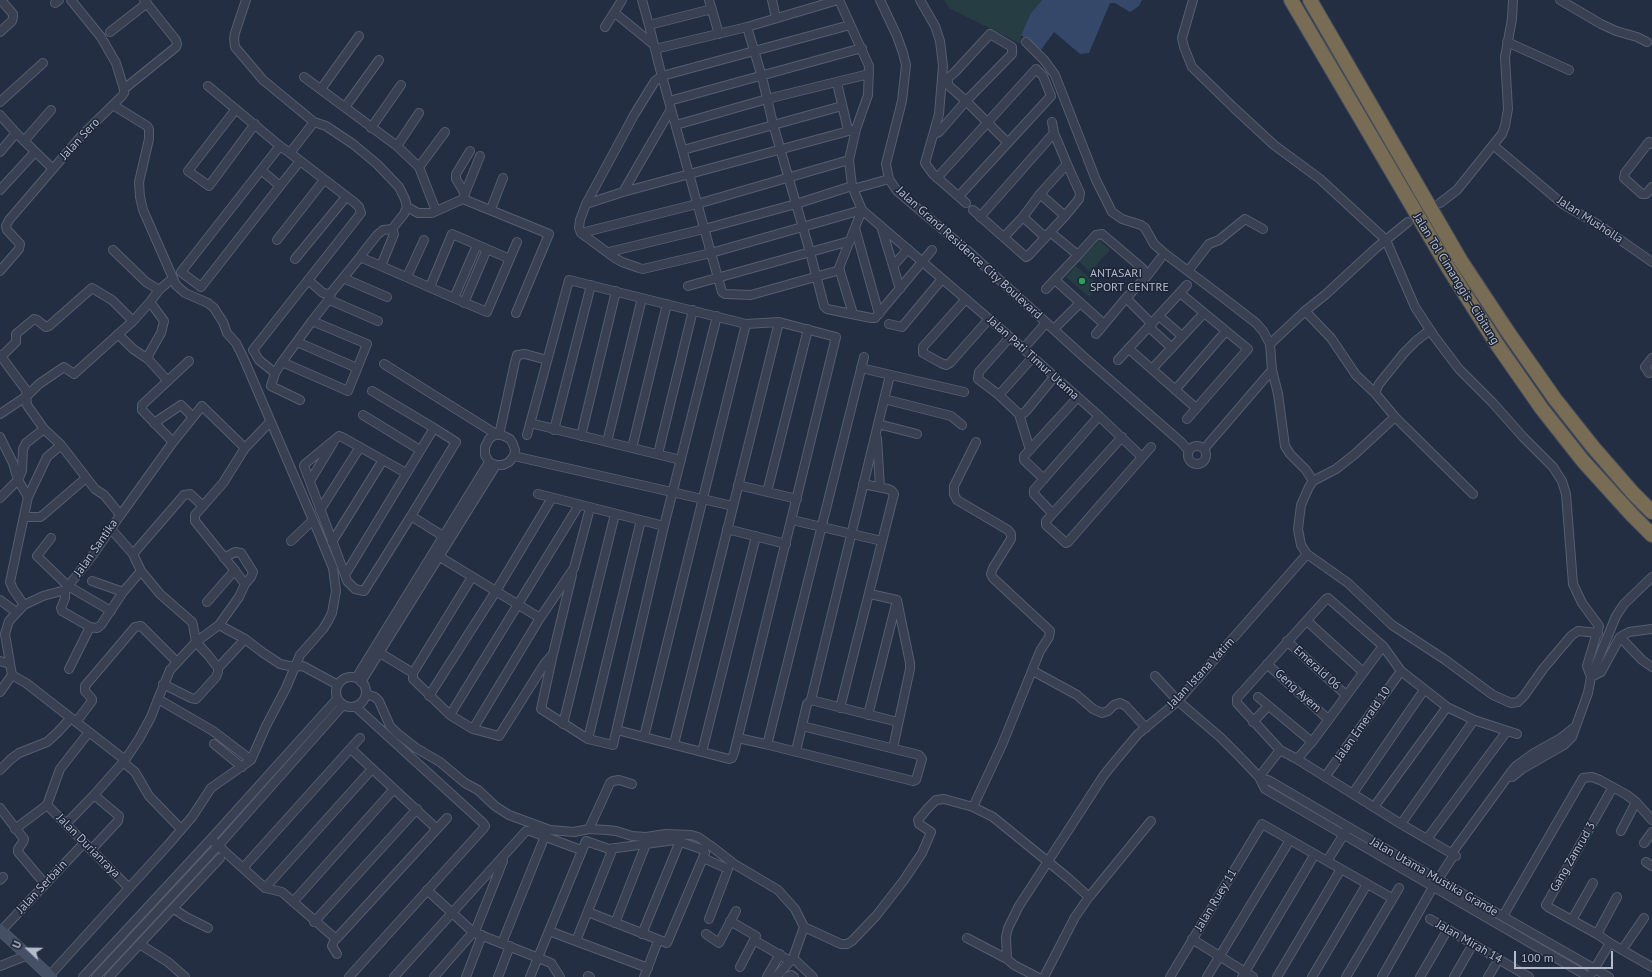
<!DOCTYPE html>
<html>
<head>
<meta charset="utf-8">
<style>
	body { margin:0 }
	#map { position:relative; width:1652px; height:977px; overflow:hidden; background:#232e42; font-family:"PT Sans",sans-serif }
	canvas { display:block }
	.north { position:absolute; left:8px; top:929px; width:40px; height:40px; -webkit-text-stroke:3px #1c2537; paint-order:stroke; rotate:292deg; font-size:11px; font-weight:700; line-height:16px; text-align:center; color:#b4bbcc }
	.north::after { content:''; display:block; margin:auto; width:14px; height:18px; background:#b4bbcc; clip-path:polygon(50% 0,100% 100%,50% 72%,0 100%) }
	.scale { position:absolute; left:1514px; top:951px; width:99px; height:18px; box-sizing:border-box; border:2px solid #b4bbcc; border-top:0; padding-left:5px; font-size:12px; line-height:14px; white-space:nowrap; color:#b4bbcc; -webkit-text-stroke:3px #1c2537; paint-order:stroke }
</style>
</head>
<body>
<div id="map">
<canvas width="1652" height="977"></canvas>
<div class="north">U</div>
<div class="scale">100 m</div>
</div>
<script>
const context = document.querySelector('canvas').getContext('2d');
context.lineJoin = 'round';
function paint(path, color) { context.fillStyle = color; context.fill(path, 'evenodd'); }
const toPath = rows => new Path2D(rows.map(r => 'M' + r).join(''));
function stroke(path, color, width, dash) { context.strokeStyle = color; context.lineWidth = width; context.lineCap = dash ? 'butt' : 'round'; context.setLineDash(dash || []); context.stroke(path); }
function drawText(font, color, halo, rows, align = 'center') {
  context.font = font + ' "PT Sans",sans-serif'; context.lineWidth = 3; context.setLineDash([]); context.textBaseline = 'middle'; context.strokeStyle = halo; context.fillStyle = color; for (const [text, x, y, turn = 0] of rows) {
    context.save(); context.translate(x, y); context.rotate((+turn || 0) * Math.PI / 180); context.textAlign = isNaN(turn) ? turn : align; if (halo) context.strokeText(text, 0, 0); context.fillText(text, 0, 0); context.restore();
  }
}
const green = toPath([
	[944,0,1042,0,1031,13,1021,35,1021,44,949,8],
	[1099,240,1110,250,1090,272,1079,261],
	[1076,266,1099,286,1089,297,1066,277]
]);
const water = toPath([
	[1042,0,1142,0,1139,6,1130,12,1115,3,1110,3,1089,53,1080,54,1054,32,1041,50,1021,35,1031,13]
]);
const street = toPath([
	[246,0,235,33,234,39,235,47,263,80,314,122,326,126,353,144,377,164,399,187,405,199,407,207,404,214,392,229,383,230,377,235,362,254,362,258,381,266,394,234,392,229],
	[642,0,649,25,660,69,662,76,671,109,711,253,643,269,639,268,622,262,615,258,581,233,579,228,580,220,586,204,634,115,655,81,662,76,850,25],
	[709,0,719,34],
	[772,0,776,18],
	[839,0,869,66,868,95,856,129,849,160,852,186,862,210,839,268,853,314],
	[880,0,897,36,903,53,906,65,902,101,886,164,889,179,897,191,968,251,1085,358,1181,442,1189,451],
	[920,0,935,26,940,41,943,66,939,114,925,163,933,174,966,203],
	[1193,0,1182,38,1184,47,1192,67,1233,107,1274,145,1320,179,1386,240,1415,307,1434,336,1459,369,1492,402,1523,437,1553,467,1562,481,1566,494,1573,584,1582,603,1599,626,1587,666,1591,677],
	[1560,0,1601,24,1616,31,1637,37,1647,42],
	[55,3,59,0],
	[615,13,654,45],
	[649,25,712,9],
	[605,27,622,0],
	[747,27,762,77,773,124,810,252,824,306,827,309,871,318,875,318,932,250],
	[0,32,12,21,13,17,13,14,1,0],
	[110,32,147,3],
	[1026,42,1044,60,1055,75,1096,180,1112,212,1122,219,1141,225,1145,228,1154,244,1164,253,1225,299,1256,323,1263,331,1270,344,1272,370,1278,394,1285,446,1290,454,1306,470,1313,481,1309,487,1301,505,1298,529,1301,545,1307,554,1178,701,1138,734,1117,759,1104,775,1019,906,1008,928,1006,937,1007,959,1014,965,1037,977],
	[1507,42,1569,70],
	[655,49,747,27,838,0],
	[304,77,397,146,419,167,436,211],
	[943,78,948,78,955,72,990,34,1012,47,1012,54,966,101,948,85,948,78],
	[837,83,848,130],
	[208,86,280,146],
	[124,89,176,47,177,44,176,40,144,0],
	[321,89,359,36],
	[669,101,862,48],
	[0,102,43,63],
	[345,107,379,60],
	[236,109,188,171,209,186,255,124],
	[0,115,16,133,52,168],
	[676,125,767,99,869,74],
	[371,128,401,85],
	[933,135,939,132,966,101,1007,142],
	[24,141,51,110],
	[1652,144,1649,142,1625,173,1624,178,1642,194,1646,194,1652,187],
	[1493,145,1564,205,1599,225,1652,262],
	[397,146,419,113],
	[683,150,842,106],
	[0,152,16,133],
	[290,153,280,146,261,170,280,186,300,161],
	[419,167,445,132],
	[261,170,181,272,201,287,280,186],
	[937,178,1036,69,1043,76,1051,96,959,196],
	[853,189,889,179],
	[0,190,35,152],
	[623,192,671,109],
	[465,194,456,179,456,174,470,151],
	[1040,194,1065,216],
	[464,196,480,156],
	[1440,203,1457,190,1502,134,1505,126,1508,109,1505,57,1512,19,1513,0],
	[586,204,623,192,856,129],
	[407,207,418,213,432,213,463,199,549,234,516,313],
	[491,209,503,178],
	[973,210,1026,257,1029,255,1065,216,1079,199,1080,193,1067,164,1054,133,1052,122],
	[980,217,1054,133],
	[1023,217,1045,237],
	[881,226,900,289],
	[855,228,879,314],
	[581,233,697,204,849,160],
	[1004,237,1023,217,1040,194,1067,164],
	[277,240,324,180],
	[113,250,146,282,159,290],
	[609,252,704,229,796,204,852,186],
	[1078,255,1096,235,1102,234,1142,268,1147,276,1126,298],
	[295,259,346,197],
	[381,266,454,298,477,245],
	[893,266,908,249],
	[840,270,751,295,725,294,722,292,711,253,862,210,1010,337,1099,416,1142,457],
	[0,271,19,249,20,244,7,230,6,226,9,220,82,135,122,96,124,93,124,89,116,63,101,37,71,0],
	[1188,271,1209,244,1219,240,1245,219,1263,229],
	[1147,276,1160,259],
	[407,277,424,240],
	[343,278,387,297],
	[308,280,323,293,328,294,331,293,361,256],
	[1055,280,1104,324],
	[688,286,850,241],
	[430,287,452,234,510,259],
	[1046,289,1078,255,1050,232],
	[1180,293,1248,349,1187,419],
	[328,294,332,301,378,321],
	[454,298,487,312,517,242],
	[966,299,923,347,923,353,941,363,946,365,950,363,989,319],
	[464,303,487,249],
	[1305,311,1331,338,1356,375,1375,393],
	[1159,316,1182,336],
	[312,321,330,298],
	[889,324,902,327,942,279],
	[1149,327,1172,348],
	[1054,329,1080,303],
	[1430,330,1416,341,1404,353,1379,384,1375,393,1395,417,1473,494],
	[118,334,133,349,148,359,167,380],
	[1096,334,1126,298,1152,324],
	[1010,337,979,372,978,379,999,395,1019,414,1024,413,1027,410,1054,377],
	[297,342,357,368],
	[1270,344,1305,311,1325,295,1376,248,1408,222],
	[1023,349,1046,323],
	[1129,349,1196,408],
	[0,355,26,390,27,405,44,429,61,445,95,489,104,495,110,502,118,512,119,517,92,556,65,590,43,596,24,605,9,621,5,634,12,675,0,692],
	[1,357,16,342,16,334,34,319,37,320,46,327,49,326,92,288,112,300,133,321],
	[148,359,149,354,161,333,164,321,150,302],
	[1118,360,1187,285],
	[384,364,496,434],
	[861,368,964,392],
	[1152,369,1204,313],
	[275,373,282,362,312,321,367,344,348,391,282,362],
	[1649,373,1645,367,1652,358],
	[1175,390,1226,331],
	[372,391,434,428],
	[999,395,1032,358],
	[884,399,951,416,962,425],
	[300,400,271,386,275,373,259,360,253,350,361,213,359,207,355,203,290,153,314,122],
	[0,414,27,396,39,384,64,367,74,374,133,321,150,302,159,290,173,278],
	[1019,414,1030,450],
	[363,415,420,450],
	[154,423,181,405,193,417],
	[530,423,681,460],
	[878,424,917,434],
	[554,430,591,285],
	[496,434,504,436,510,439,513,444,515,450,514,456,509,462,503,465,496,465,489,462,485,455,485,447,489,439,496,434],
	[499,435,515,362,517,355,525,354,547,360],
	[527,435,569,280,746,324,779,322,836,337,734,753,732,758,729,759,617,730],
	[581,436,616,291],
	[0,437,13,463,18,480,28,497],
	[1122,437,1046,521,1046,525,1066,543,1068,542,1151,447],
	[877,438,880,487],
	[173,442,142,410,142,405,189,361],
	[607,442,642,298],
	'1188 455a9 9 0 1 1 18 0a9 9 0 1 1-18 0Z',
	[632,448,667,304],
	[1204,449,1272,370],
	[658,454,693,310],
	[514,456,733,506],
	[1044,479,1024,460,1024,456,1077,398],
	[310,481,333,443],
	[1313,481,1336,469,1355,454,1395,417],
	[738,485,797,499],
	[767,492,808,329],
	[538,494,664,526],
	[0,498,18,480,22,471,23,449,26,443,44,429],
	[320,510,360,447],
	[1052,513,1034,494,1034,490,1099,416],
	[411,516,364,591,355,589,347,581,345,575,434,428,456,442,411,516,443,536],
	[25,517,40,517,43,515,86,478],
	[119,517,173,442,202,406,245,448],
	[792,520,882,541],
	[111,529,133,554,141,571,160,594,192,622,193,625,196,642,170,670,158,699],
	[727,529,786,544],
	[51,538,37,556,68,586,111,611],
	[291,541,313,520],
	[332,542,383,460],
	[133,554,184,495,190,494,203,506],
	[435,554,540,618,574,568,590,508],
	[1307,554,1348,583,1392,625,1444,659,1493,695,1511,703,1518,702,1524,696,1543,669,1571,636,1578,631,1598,633],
	[224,558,235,552,241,553,253,572,251,577,245,584],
	[345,575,304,466,305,464,339,436,342,437,406,473],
	[92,581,123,592],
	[65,590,65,598,61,608,62,611,90,627],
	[0,600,16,612],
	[207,602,235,570],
	[24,605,13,589,10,582,28,497,47,457,61,445],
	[1307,621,1363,672],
	[219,625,245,639,262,652,280,664,294,667,303,666,338,685],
	[1620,637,1642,660,1652,667],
	[245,639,218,668,208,655,196,642,219,625,239,597,245,584,236,572,195,521,195,515,223,483,245,448,270,422],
	[1287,641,1346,695],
	[380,653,413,673,413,679,450,715,473,729,499,736,545,663,553,654,541,709,588,739,613,745,664,526,717,316],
	[553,654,572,575],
	[0,661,10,664],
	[1267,664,1328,719],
	[69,669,90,627,97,628,101,625,123,592,141,571],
	[1033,671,1077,695,1093,709,1102,713,1108,711,1114,705,1120,703,1126,706,1146,728],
	[413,673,472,577],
	[12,675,26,683,125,760,139,739,151,717,158,699,213,731,251,760],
	[1155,676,1178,701,1220,737,1239,756,1259,777,1265,789,1589,977],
	[1591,677,1616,616,1624,604,1652,577],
	'336 692a15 15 0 1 1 30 0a15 15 0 1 1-30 0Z',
	[356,678,489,462],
	[361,682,496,465],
	[163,684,191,698,196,699,216,677,218,672,218,668],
	[366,694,375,697,379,701,390,726,398,734,416,748,440,762,465,783,478,790,495,806,509,815,550,830,574,832,589,829,607,830,616,831,632,836,646,837,666,834,691,835,698,837,711,846,734,864,778,890,795,909,804,927,793,958,776,977],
	[429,696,496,591,552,498],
	[1258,697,1312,742],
	[811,700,890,375],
	[840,708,894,494,892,491,888,489,863,484],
	[450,715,579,505],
	[868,715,897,600,870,594],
	[76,722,92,701,92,699,85,691,85,686,135,627,141,626,177,662],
	[1253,722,1268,706],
	[563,724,615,514],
	[473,729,540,618],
	[644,737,746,324],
	[738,738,765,744,768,741,864,357],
	[588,739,641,520],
	[214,744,242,767],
	[674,744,779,322],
	[765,744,913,781,916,780,922,759,919,755,802,726],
	[893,748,910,669,910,663,897,600],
	[351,749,437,829],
	[796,751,807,704,811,700,898,722],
	[702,752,756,536],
	[1297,759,1312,742,1383,646],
	[123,762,135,772,149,796,181,829],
	[0,770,11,759,19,753,47,742,57,733,71,718],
	[1259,777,1270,781,1437,879,1609,977],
	[1259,777,1280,750],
	[1325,777,1401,671],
	[1512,777,1522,769,1564,745,1572,737,1588,693,1591,677,1601,672,1620,637,1629,632,1652,629],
	[1613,787,1546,905,1548,907,1597,934,1610,943,1652,967],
	[1353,793,1424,690],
	[94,795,125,760],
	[47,805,128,887],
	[973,807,1002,745,1040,651,1049,637,1050,631,993,578,991,574,993,568,1011,539,1011,534,1008,530,957,500,954,494,954,486,976,442],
	[1374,807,1447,707],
	[0,808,24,839,23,842,18,849,18,852,45,884],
	[66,824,94,795,119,816,118,821,91,850],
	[1401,824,1474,720],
	[15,829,47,805,60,769,89,732],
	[589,829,610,783,613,781,619,780,632,784],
	[1621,831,1636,802],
	[1427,839,1507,731],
	[214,842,265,888,282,892,336,939,447,818],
	[1644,843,1652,832],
	[1456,856,1401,824,1297,759,1280,750,1237,703,1237,698,1326,599,1328,598,1383,646,1401,671,1447,707,1474,720,1517,734],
	[703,858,728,869,709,919],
	[1327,861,1346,831],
	[1646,862,1652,866],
	[243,868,360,738],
	[0,880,3,877],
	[265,888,372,769],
	[427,890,473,932,551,963,560,977],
	[293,902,394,789],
	[174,909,186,917,208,928],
	[1503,916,1583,778,1592,777,1600,780,1627,795,1636,802,1652,820],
	[1430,919,1529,977],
	[1572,920,1593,883],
	[730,921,756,936,740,967],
	[314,922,417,809],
	[615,923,646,844],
	[804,927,841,944,847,944,852,941,876,916,904,880,922,853,931,832,919,824,918,820,928,808,936,800,944,799,973,807,993,817,1068,878,1089,897],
	[1,931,84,843],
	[549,931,648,968],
	[642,934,680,841],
	[706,934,719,943,736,911],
	[1597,934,1617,897],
	[967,938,1007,959],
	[335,939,332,946,337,954],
	[1192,939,1253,977],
	[754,940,790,961],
	[576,941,613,848],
	[502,943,545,836],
	[141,945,168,962,185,977],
	[1622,950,1644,918],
	[793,958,813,977],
	[0,966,28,955],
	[1592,973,1610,943],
	[50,975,168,845,192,817,211,788,251,760,266,726,286,688,300,655,323,629,328,621,332,613,336,591,333,568,319,534,243,357,236,343,227,333,223,322,214,308,208,303,185,293,176,285,143,210,140,197,139,182,149,139,149,129,147,126,113,105],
	[588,976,590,977],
	[83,977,211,839,337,699],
	[96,977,218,846,343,705],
	[109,977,220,858],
	[349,977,483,829,485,826,483,823,356,707],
	[394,977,526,831,530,831,581,850],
	[434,977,476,929,503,861],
	[466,977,482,935],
	[498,977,510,946],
	[530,977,586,841,609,849,675,840,704,850,705,853,667,943,588,912],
	[644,977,658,941],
	[767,977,780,954],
	[787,977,791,975,794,977],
	[1044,977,1075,917,1089,897,1151,821],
	[1170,977,1262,824,1392,898],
	[1207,977,1290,840],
	[1242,977,1315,854],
	[1277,977,1341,869],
	[1312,977,1367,884],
	[1346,977,1399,888],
	[1382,977,1433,887,1452,858,1452,853,1511,772,1516,766,1534,753,1561,738,1575,727],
	[1420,977,1448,929],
	[1454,977,1473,944],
	[1488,977,1499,959]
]);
const secondary = toPath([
	[0,930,51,977]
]);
const highway = toPath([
	[1291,0,1449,269,1496,343,1542,409,1583,461,1632,515,1652,535],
	[1310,0,1461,261,1508,332,1555,399,1593,447,1633,493,1652,512]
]);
const markers = [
	[1082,281,4,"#2e9e5b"]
];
const streetNames = [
	["Jalan Sero",80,139,-47],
	["Jalan Musholla",1590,220,33],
	["Jalan Grand Residence City Boulevard",969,253,42],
	["Jalan Tol Cimanggis–Cibitung",1456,279,58],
	["Jalan Pati Timur Utama",1033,358,42],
	["Jalan Santika",96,548,-55],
	["Emerald 06",1317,668,42],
	["Jalan Istana Yatim",1201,673,-47],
	["Geng Ayem",1298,691,42],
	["Jalan Emerald 10",1363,724,-55],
	["Jalan Durianraya",88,846,45],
	["Gang Zamrud 3",1573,857,-60],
	["Jalan Utama Mustika Grande",1434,877,30],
	["Jalan Serbain",42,887,-47],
	["Jalan Ruey 11",1216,900,-59],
	["Jalan Mirah 14",1469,942,30]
];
const poiNames = [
	["ANTASARI",1090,274],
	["SPORT CENTRE",1090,288]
];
paint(green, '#253d43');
paint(water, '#35486a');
stroke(street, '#555e6f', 10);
stroke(secondary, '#555e6f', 12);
stroke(highway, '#424b5c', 16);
stroke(street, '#384051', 8);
stroke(secondary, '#454f65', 11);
stroke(highway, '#786d54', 14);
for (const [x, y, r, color] of markers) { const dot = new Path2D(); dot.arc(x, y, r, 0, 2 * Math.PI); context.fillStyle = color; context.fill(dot); stroke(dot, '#1c2537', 1.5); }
drawText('12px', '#b4bbcc', '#1c2537', streetNames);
drawText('12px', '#b4bbcc', '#1c2537', poiNames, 'left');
</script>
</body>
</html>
